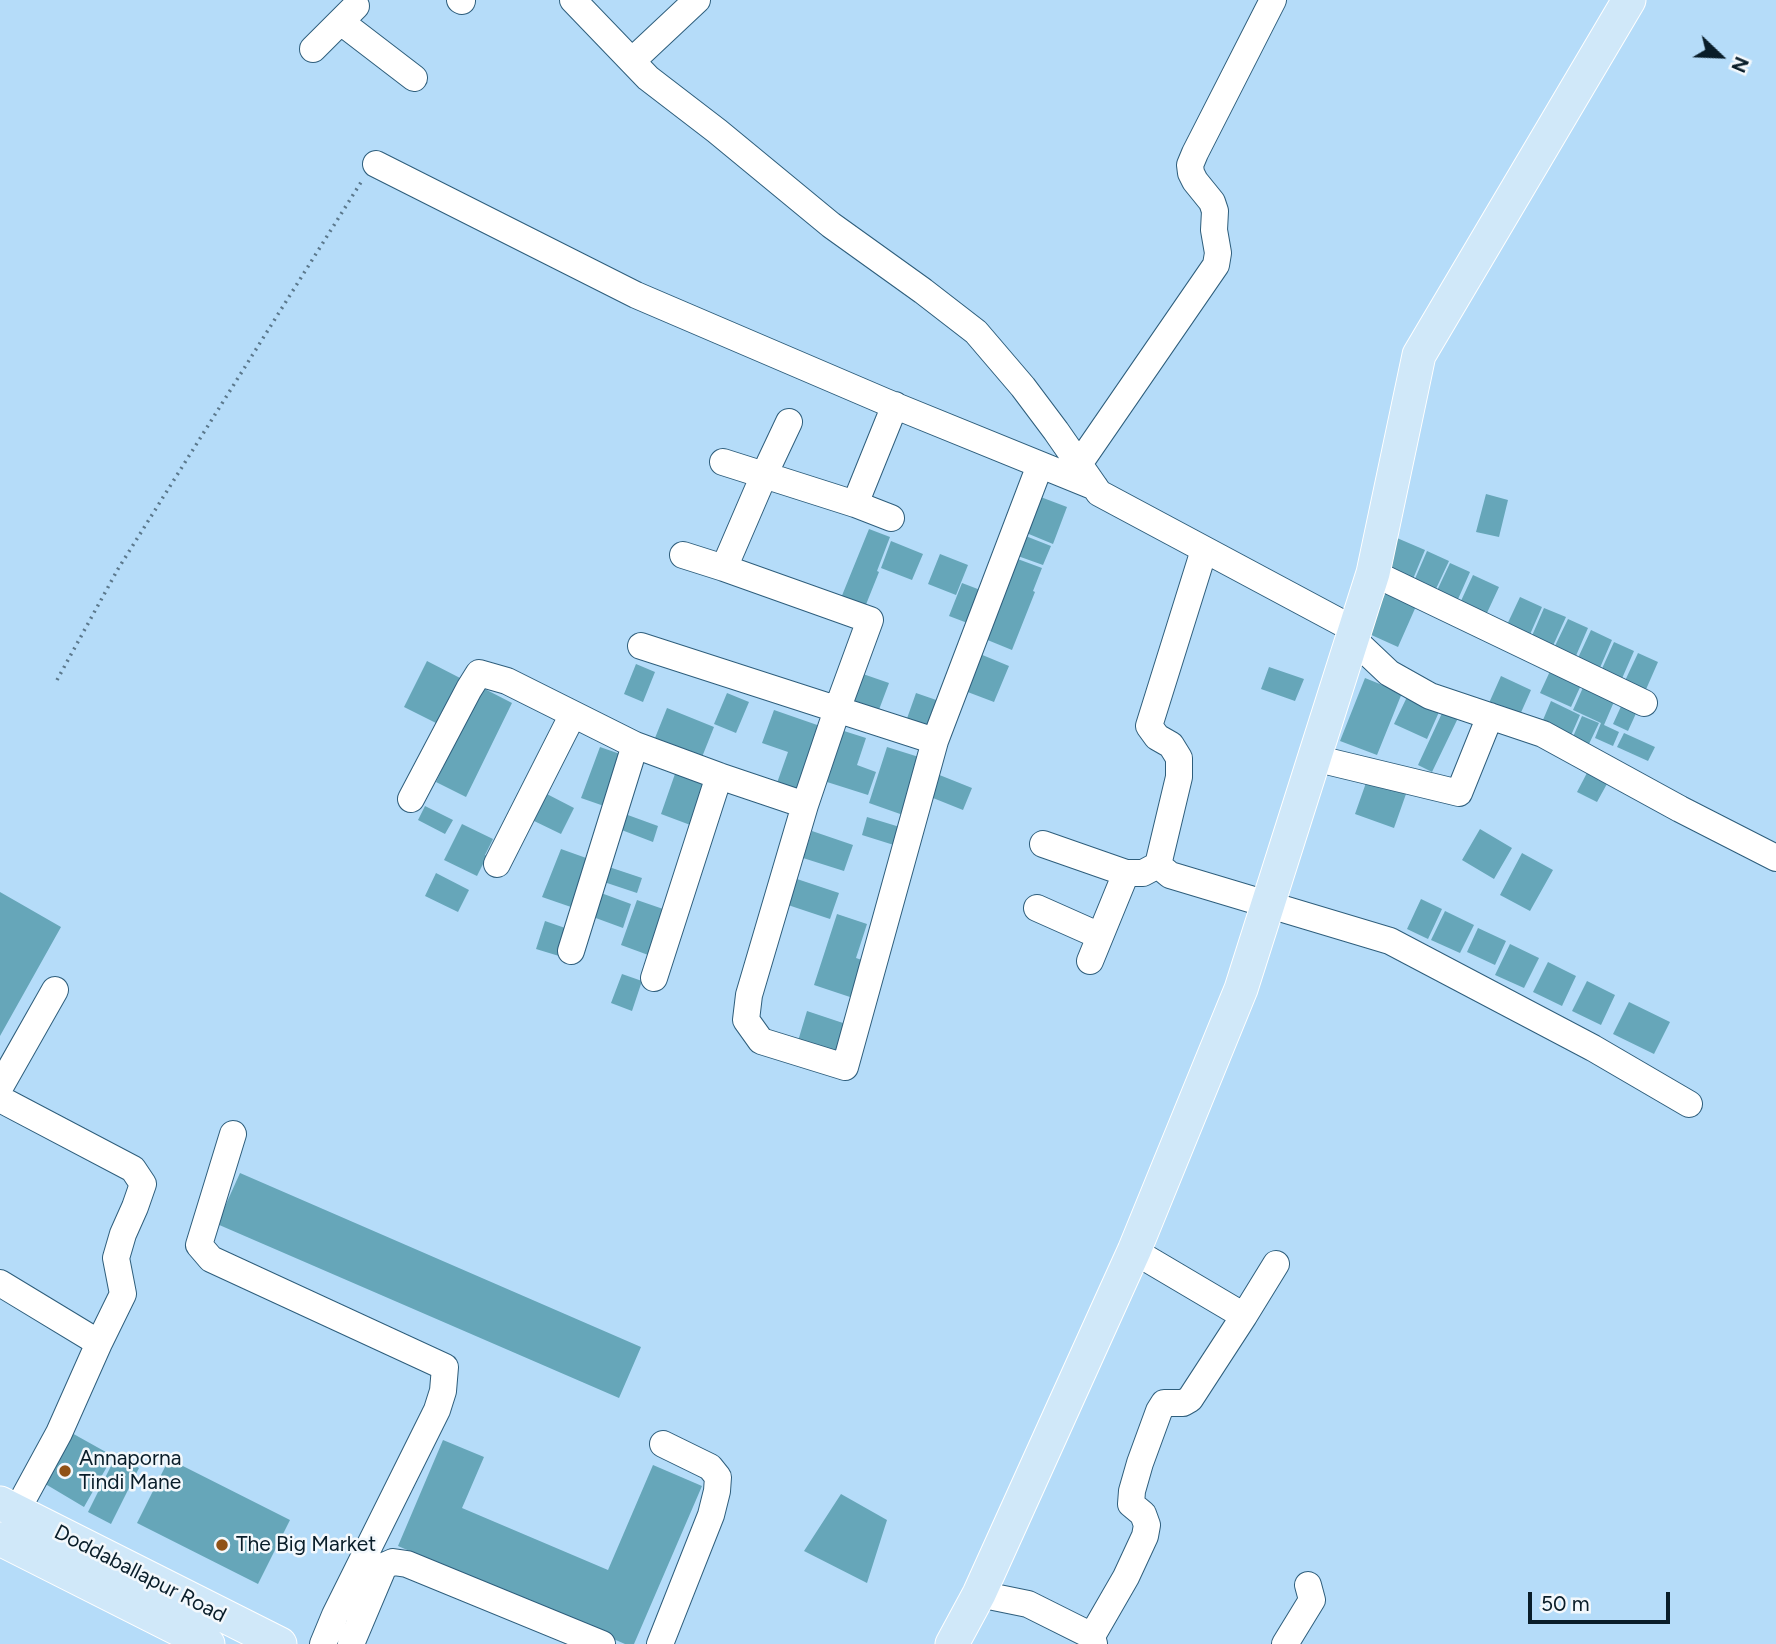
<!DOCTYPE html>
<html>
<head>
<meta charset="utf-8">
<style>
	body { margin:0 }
	#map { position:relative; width:1776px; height:1644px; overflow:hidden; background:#b5dcf9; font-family:Figtree,sans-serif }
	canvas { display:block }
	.north { position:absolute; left:1685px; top:21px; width:70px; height:70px; -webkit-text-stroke:5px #f3f8fc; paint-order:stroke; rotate:113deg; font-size:19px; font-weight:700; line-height:28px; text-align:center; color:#091d29 }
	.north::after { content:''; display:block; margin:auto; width:24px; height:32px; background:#091d29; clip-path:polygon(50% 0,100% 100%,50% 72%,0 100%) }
	.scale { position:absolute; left:1528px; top:1592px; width:142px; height:32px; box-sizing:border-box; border:4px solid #091d29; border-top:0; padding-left:9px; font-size:21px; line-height:24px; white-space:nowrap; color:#091d29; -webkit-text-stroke:5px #f3f8fc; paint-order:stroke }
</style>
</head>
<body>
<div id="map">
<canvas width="1776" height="1644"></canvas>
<div class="north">N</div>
<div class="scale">50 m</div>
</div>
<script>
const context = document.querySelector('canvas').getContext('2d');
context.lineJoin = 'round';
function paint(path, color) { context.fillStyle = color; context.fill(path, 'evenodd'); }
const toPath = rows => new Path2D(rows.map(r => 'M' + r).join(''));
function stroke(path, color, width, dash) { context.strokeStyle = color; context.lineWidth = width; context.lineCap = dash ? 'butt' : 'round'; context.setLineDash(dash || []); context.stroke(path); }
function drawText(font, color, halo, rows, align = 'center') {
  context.font = font + ' Figtree,sans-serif'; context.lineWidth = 5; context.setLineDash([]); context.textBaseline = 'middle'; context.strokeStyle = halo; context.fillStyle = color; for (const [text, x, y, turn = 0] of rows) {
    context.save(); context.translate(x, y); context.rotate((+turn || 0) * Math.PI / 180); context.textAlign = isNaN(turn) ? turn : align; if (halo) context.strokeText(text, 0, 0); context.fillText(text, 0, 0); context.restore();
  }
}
const building = toPath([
	[1486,494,1508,500,1499,537,1476,532],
	[1038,496,1067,507,1053,544,1024,532],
	[869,529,890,537,877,571,879,572,865,607,841,598],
	[1023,535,1051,546,1043,565,1015,555],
	[1397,538,1425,550,1413,579,1384,566],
	[891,541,923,554,912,580,881,568],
	[1427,551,1449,561,1435,591,1414,581],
	[940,554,968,565,956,595,928,584],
	[1015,558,1042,568,1033,591,1035,592,1012,650,985,639],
	[1450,563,1470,572,1455,606,1434,597],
	[1473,575,1499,587,1486,615,1460,603],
	[962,583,983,591,970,624,949,616],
	[1387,590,1417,604,1398,647,1367,633],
	[1520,597,1542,607,1528,639,1505,629],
	[1544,608,1566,617,1552,648,1531,638],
	[1568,619,1588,628,1575,658,1554,648],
	[1591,630,1612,640,1599,670,1577,660],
	[1614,642,1634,651,1620,683,1600,673],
	[1638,653,1658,662,1644,694,1623,685],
	[980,654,1009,666,994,702,965,691],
	[427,661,462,679,440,725,404,707],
	[636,664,655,672,643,702,624,694],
	[1269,667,1304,679,1295,701,1261,689],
	[1551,669,1582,683,1571,707,1540,693],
	[863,674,889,683,877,715,851,706],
	[1501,676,1531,690,1519,717,1489,703],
	[1365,678,1402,693,1377,755,1340,741],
	[1585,683,1616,697,1604,725,1619,732,1613,746,1595,738,1601,723,1573,710],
	[481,687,512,703,466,797,436,782],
	[727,693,749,702,736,733,714,724],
	[916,693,942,702,930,736,904,727],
	[1407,697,1439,712,1427,739,1394,724],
	[1551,701,1580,715,1569,740,1540,727],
	[1623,702,1638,709,1628,731,1613,724],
	[667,708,714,727,702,757,655,738],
	[774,710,823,727,800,791,777,783,788,752,762,743],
	[1443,711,1458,718,1432,772,1418,765],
	[1582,716,1599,723,1588,746,1572,739],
	[844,731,866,738,857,765,876,772,868,795,827,782],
	[1624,733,1655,747,1648,761,1617,747],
	[600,747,623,755,604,806,581,798],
	[887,747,922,758,903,815,869,803],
	[676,771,708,783,693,826,661,814],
	[1588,771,1608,782,1597,802,1577,792],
	[937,774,972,788,963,810,928,796],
	[1367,780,1406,794,1394,828,1355,814],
	[543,792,574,808,561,834,530,819],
	[425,806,453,820,445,834,418,820],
	[625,814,658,826,653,842,619,829],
	[867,817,903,828,897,846,862,835],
	[462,824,493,839,485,855,487,856,477,876,444,860],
	[1480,829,1512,848,1494,879,1462,860],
	[812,831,853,845,844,871,803,858],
	[561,849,589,859,571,907,542,897],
	[1522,853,1553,870,1530,911,1500,895],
	[609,867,642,878,637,893,604,882],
	[436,873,469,890,458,912,425,896],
	[797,879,839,893,830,919,788,905],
	[0,892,61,927,0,1036],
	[601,893,631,904,623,928,593,917],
	[1421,899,1442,909,1428,939,1407,929],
	[637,900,666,910,651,956,621,945],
	[1445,911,1474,925,1460,953,1431,940],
	[837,914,867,924,856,958,865,961,853,998,814,985],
	[545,921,568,929,559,956,536,949],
	[1478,928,1506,941,1495,965,1467,952],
	[1510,944,1539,958,1524,988,1495,975],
	[1548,962,1576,976,1562,1006,1533,992],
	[622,974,642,981,632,1011,611,1003],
	[1587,981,1615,995,1601,1025,1572,1011],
	[1629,1002,1670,1022,1654,1054,1613,1034],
	[807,1011,849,1025,839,1054,798,1041],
	[240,1173,641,1347,619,1398,217,1224],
	[70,1432,113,1456,84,1507,42,1482],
	[443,1440,484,1457,462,1508,608,1570,653,1465,702,1486,634,1644,625,1644,398,1546],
	[116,1456,139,1468,111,1524,88,1512],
	[169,1459,290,1520,258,1584,137,1523],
	[841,1494,887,1520,867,1583,804,1551]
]);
const path = toPath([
	[57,680,118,569,363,179]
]);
const minor = toPath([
	[460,0,462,1],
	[573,0,648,78,717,131,831,225,923,291,976,332,1023,387,1056,431,1099,493,1355,630],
	[341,22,414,78],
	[313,49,356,6],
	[632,61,697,0],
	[376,164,636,295,886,402,1095,487],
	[789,422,764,475,855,504,895,405],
	[1079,464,1216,265,1218,253,1214,230,1215,211,1212,202,1195,181,1191,173,1190,165,1195,153,1273,0],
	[855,504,891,518],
	[1204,550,1149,726,1157,737,1171,745,1179,758,1179,777,1158,865,1170,875,1390,941,1593,1048,1689,1104],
	[683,555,724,568],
	[1373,573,1644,703],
	[1352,638,1389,673,1430,696,1543,734,1680,809,1776,858],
	[641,646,935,741],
	[1314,758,1459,793,1490,716],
	[411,799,469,689,479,673,507,681,635,745,719,776,805,805,837,710,870,620,724,568,764,475,723,462],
	[805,805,749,995,746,1020,761,1041,845,1067,935,741,1040,465],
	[1043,844,1126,873,1143,873,1158,865],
	[497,864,573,714],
	[1037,908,1100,936],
	[571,951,635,745],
	[1090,961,1126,873],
	[654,978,719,776],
	[0,1087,55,990],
	[0,1099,133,1169,143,1184,135,1207,123,1234,116,1258,123,1294,99,1343],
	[233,1134,199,1245,211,1259,445,1367,443,1391,437,1410,335,1615,323,1644],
	[1134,1251,1244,1316,1276,1264],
	[0,1283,99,1343,59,1433,16,1512],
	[979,1594,1028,1604,1092,1636,1094,1644],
	[1092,1636,1126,1577,1145,1536,1147,1525,1143,1514,1131,1504,1132,1491,1140,1463,1159,1411,1164,1403,1183,1403,1190,1399,1244,1316],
	[351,1644,384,1566,393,1562,407,1564,602,1644],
	[660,1644,711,1515,717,1491,718,1477,710,1467,663,1444],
	[1285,1644,1312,1600,1308,1585]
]);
const major = toPath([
	[0,1503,280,1644],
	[0,1539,208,1644],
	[952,1644,979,1594,1134,1251,1241,989,1373,573,1419,355,1629,0]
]);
const markers = [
	[65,1471,7,"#905216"],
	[222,1545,7,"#905216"]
];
const poiNames = [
	["Annaporna",79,1459],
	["Tindi Mane",79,1483],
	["The Big Market",236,1545]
];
const streetNames = [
	["Doddaballapur Road",140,1574,27]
];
paint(building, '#66a6b9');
stroke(minor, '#2e5e7c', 28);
stroke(major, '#fff', 35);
stroke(path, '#5b788c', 3.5, [2, 5]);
stroke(minor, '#fff', 26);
stroke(major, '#d0e8f9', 33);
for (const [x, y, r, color] of markers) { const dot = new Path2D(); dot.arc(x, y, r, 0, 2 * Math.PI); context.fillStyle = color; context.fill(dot); stroke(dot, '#f3f8fc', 2.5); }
drawText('21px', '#091d29', '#f3f8fc', poiNames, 'left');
drawText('21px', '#091d29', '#f3f8fc', streetNames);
</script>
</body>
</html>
